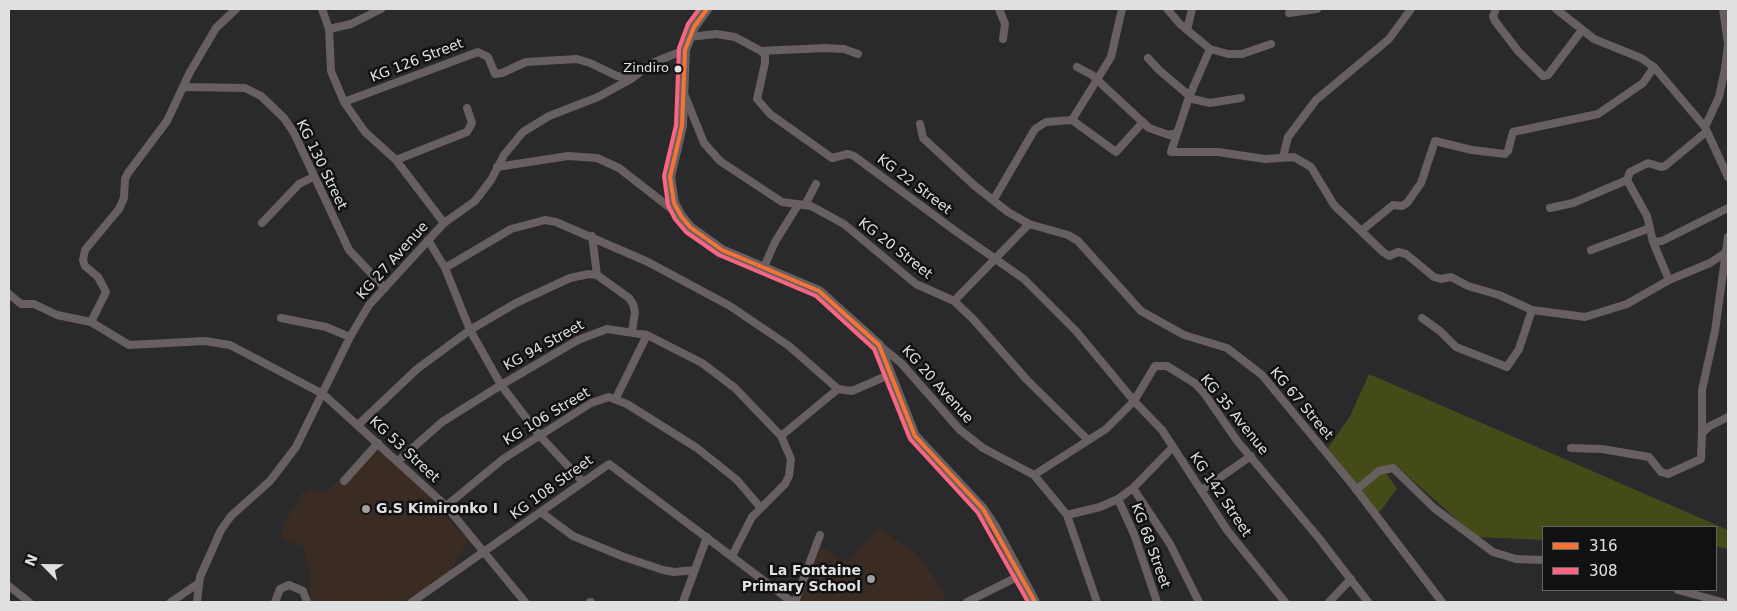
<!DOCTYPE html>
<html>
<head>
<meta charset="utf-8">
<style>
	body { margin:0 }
	#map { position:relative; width:1737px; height:611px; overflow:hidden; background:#2a292b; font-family:"DejaVu Sans",sans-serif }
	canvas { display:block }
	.frame { position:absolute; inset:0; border:10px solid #e0e0e3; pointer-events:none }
	.legend { position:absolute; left:1542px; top:526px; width:175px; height:65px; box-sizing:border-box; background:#111113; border:1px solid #646466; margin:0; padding:6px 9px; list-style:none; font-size:15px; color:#e0e0e3 }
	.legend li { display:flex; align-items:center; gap:10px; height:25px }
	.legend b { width:25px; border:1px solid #646466 }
	.north { position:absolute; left:20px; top:541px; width:50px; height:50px; -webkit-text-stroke:4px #111113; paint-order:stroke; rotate:293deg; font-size:14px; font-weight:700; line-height:20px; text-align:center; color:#e0e0e3 }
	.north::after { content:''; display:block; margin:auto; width:18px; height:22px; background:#e0e0e3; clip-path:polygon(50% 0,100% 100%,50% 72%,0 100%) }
</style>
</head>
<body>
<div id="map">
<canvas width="1737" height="611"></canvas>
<div class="frame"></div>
<ul class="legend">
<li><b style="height:6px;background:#f57335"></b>316</li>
<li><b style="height:6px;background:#fa6682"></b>308</li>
</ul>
<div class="north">N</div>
</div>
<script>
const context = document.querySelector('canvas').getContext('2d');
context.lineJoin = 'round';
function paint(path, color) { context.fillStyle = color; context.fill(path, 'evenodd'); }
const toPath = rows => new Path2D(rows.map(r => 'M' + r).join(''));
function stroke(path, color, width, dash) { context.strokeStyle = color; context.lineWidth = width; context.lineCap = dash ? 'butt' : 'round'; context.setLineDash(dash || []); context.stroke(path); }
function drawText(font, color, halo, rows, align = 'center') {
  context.font = font + ' "DejaVu Sans",sans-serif'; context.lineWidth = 5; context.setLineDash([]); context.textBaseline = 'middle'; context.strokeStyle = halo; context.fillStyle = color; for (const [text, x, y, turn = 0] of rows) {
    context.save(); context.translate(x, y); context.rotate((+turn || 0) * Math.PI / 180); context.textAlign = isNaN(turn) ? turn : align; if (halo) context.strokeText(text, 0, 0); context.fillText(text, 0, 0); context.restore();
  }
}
const education = toPath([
	[374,444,425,493,468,540,451,570,425,592,401,602,310,602,311,580,303,547,281,538,284,524,301,494,311,488,326,493],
	[878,528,918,554,947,597,937,602,802,602,799,600,821,546,841,560,850,559]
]);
const green = toPath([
	[1369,374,1728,530,1728,549,1716,547,1716,527,1543,527,1543,540,1477,537,1396,466,1387,474,1397,489,1378,514,1328,448,1350,416]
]);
const minor = toPath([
	[322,9,329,29,331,71,344,102,365,132,396,160,444,223],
	[999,9,1005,24,1003,39],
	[1122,9,1111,57,1072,120,1116,152,1143,122],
	[1167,9,1180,24,1210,49,1228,54,1242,54,1271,44],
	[1496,9,1493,16,1495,21,1518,51,1543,76,1548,75,1582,30],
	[1556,9,1594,39,1641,58,1654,67,1705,127,1728,177],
	[1289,13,1317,9],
	[329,29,351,24,381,9],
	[1187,30,1192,9],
	[689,37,716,34,735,37,761,51,765,55,765,63,757,99,770,114,832,158,848,154,854,156,954,230,1024,279,1076,331,1134,401,1162,430,1227,530,1285,602],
	[1210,49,1189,97,1171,152,1218,152,1265,159,1294,157,1311,167,1334,205,1383,252,1389,256,1398,252,1406,254,1434,277,1441,279,1451,277,1468,286,1499,295,1532,310,1585,317,1627,304,1669,280,1710,263,1725,253],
	[761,51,825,48,844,49,858,54],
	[1148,58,1159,70,1193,99,1210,103,1241,98],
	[1077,67,1092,75,1149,128,1169,135,1177,133],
	[183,87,245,88,261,96,284,118,294,133,349,250,385,288],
	[685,96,704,143,720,161,782,202,811,206,844,224,916,284,954,301,973,319,1027,380,1088,440],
	[344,102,478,52,488,57,495,74,502,73,526,62,577,59,590,63,617,76,631,79],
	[920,124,923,138,975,186,1008,212,1029,224,1068,235,1078,241,1141,311,1184,335,1227,348,1262,375,1352,484,1442,602],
	[1705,127,1719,97,1725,69,1728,44,1723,9],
	[1706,132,1665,166,1661,167,1648,163,1630,172,1627,180,1647,216,1653,242,1662,241,1728,208],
	[1283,157,1288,137,1316,100,1389,39,1411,9],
	[396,160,467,132,472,123,467,108],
	[497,167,568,156,597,158,619,168,678,214],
	[994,199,1035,129,1046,122,1072,120],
	[805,205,816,184],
	[1550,208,1573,203,1627,180],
	[262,223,299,184,313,177],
	[1361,231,1393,205,1402,206,1407,203,1421,183,1435,141,1472,150,1505,154,1508,151,1513,132,1598,114,1643,83,1654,67],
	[592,236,597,275],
	[428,240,445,268,470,330,501,385,540,436,583,482],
	[1653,242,1669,280],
	[1591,250,1650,228],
	[764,267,775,242,798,205],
	[445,268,511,229,545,220,556,222,648,262,730,306,789,346,838,389],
	[9,294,21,304,34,304,57,315,91,322,129,345,205,341,230,345,323,394,446,506,525,602],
	[954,301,1029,224],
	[281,318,326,327,350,337],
	[1422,318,1440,331,1456,347,1507,367,1519,349,1532,310],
	[91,322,106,292,98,277,85,266,83,260,85,250,119,209,124,198,125,179,128,173,167,121,190,72,216,28,236,9],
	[879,345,901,363,960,430,983,448,1034,475,1067,515,1097,602],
	[616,398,647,335],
	[358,425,417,369,470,330,516,303,570,278,589,274,597,275,629,298,633,304,635,312,632,332],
	[1702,433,1702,390,1715,331,1728,237],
	[1571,448,1602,449,1649,457,1661,472,1668,474,1701,459,1702,433,1710,426,1728,417],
	[398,461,442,422,501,385,578,340,607,329,647,335,702,363,735,388,781,436],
	[1034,475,1106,429,1134,401,1155,366,1167,366,1196,384,1204,393,1238,442,1318,537,1368,602],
	[344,481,378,443],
	[1133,488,1170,544,1199,602],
	[1202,490,1251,456],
	[1356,490,1379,471,1393,468,1434,508,1493,552,1516,559,1543,560],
	[1118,499,1134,534,1157,602],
	[446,506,503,459,591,403,609,397,627,404,697,448,737,480,760,507],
	[542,513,573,536,624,557,663,570,674,572,695,570],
	[1067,515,1100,507,1118,499,1133,488,1173,447],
	[732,556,752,517,785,484,789,476,791,459,781,436,838,389,852,391,891,374],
	[9,586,29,602],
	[1678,590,1722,602],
	[171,602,199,583],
	[197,602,200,577,221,530,231,516,270,481,296,447,350,337,369,305,444,223,475,201,491,180,504,155,523,132,549,116,598,97,631,79,652,63,685,50],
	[275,602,280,589,289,585,303,591,307,602],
	[412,602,609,464,792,602],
	[590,602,591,602],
	[683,602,707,537],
	[795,602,820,535],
	[967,602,1021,575],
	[1329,602,1351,579]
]);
const major = toPath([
	[707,9,694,27,685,50,682,126,670,177,674,203,681,216,690,227,722,250,819,291,879,345,915,436,983,509,995,527,1035,602]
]);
const bus1 = toPath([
	[707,9,694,27,685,50,682,126,670,177,674,203,681,216,690,227,722,250,819,291,879,345,915,436,983,509,1035,602]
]);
const bus2 = toPath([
	[699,9,688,24,679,48,676,125,664,176,668,205,675,219,686,232,719,255,816,296,874,349,910,439,978,513,1028,602]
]);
const markers = [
	[678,69,4.5,"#e0e0e3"],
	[366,509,5,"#a0a0a3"],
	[871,579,5,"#a0a0a3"]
];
const busNames = [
	["Zindiro",669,69]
];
const streetNames = [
	["KG 126 Street",417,61,-21],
	["KG 130 Street",321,165,64],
	["KG 22 Street",914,185,37],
	["KG 20 Street",895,249,38],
	["KG 27 Avenue",393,261,-48],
	["KG 94 Street",544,346,-29],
	["KG 20 Avenue",937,385,48],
	["KG 67 Street",1301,404,50],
	["KG 35 Avenue",1234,415,51],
	["KG 106 Street",547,417,-31],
	["KG 53 Street",404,450,43],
	["KG 108 Street",552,488,-36],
	["KG 142 Street",1220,495,56],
	["KG 68 Street",1150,546,70]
];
const poiNames = [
	["G.S Kimironko I",376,509],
	["La Fontaine",861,571,"right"],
	["Primary School",861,587,"right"]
];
paint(education, '#3a2c23');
paint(green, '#454a19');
stroke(minor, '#686060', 8);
stroke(major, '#696061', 10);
stroke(bus1, '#f57335', 4);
stroke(bus2, '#fa6682', 4);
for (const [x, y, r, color] of markers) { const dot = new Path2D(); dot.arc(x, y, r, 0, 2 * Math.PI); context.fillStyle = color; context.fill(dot); stroke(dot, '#111113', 2); }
drawText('13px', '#e0e0e3', '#111113', busNames, 'right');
drawText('14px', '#e0e0e3', '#111113', streetNames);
drawText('bold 14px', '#e0e0e3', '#111113', poiNames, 'left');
</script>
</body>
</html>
